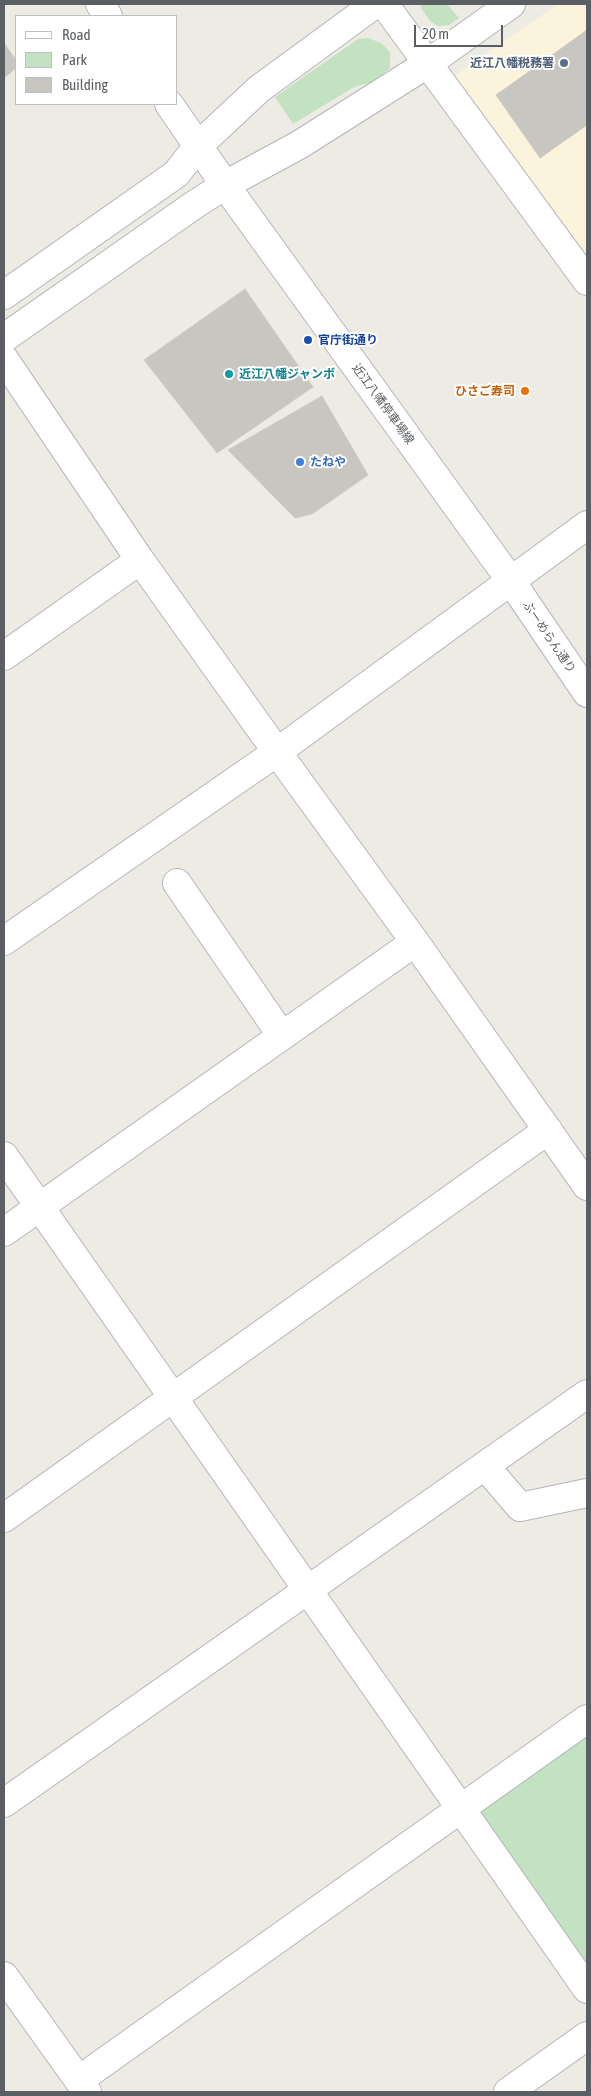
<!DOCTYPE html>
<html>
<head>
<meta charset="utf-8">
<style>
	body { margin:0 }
	#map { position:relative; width:591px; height:2096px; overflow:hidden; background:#edebe3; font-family:"Asap Condensed",sans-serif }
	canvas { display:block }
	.frame { position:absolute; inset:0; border:5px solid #5b5f63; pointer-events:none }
	.legend { position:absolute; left:15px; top:15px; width:162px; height:90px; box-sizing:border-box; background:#fff; border:1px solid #bdbfc1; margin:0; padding:6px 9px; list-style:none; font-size:15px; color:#5b5f63 }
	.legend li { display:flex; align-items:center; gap:10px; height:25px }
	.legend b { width:25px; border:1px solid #bdbfc1 }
	.scale { position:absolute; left:414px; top:25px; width:89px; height:22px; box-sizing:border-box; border:2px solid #5b5f63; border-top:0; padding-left:6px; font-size:15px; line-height:18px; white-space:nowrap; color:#5b5f63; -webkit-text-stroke:4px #fff; paint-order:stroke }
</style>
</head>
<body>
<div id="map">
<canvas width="591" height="2096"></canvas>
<div class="frame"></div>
<ul class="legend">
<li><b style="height:6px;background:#fff"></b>Road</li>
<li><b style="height:14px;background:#c2e2c2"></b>Park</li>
<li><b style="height:14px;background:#c8c6c0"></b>Building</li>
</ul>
<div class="scale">20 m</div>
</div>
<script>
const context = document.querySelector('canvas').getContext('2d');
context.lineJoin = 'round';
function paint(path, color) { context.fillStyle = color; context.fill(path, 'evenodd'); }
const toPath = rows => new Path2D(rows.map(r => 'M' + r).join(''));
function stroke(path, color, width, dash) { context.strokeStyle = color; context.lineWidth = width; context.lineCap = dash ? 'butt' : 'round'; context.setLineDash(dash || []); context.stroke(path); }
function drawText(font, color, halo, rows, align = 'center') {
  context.font = font + ' "Asap Condensed","Noto Sans JP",sans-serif'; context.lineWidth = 4; context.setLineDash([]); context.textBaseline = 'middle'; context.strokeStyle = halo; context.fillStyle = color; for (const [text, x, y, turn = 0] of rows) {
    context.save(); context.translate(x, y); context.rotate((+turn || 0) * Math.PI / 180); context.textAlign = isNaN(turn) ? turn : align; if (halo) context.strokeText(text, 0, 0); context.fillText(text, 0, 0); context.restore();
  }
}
const commercial = toPath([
	[558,4,587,4,587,268,447,81]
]);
const green = toPath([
	[421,4,447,4,459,18,449,25,438,26,430,21,421,8],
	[368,38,381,43,390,52,390,68,373,82,354,87,293,124,275,97,358,39],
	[587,1732,587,1967,478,1810]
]);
const building = toPath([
	[587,30,587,125,540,158,496,95,587,30],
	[4,43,16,60,16,68,4,78,4,43],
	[245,289,313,387,217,453,144,360,245,289],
	[322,396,368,475,312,514,295,518,228,450,322,396]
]);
const street = toPath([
	[384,4,587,281],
	[4,359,140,560,277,752,415,942,587,1186],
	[4,656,140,560],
	[177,883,282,1036],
	[4,941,277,752],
	[4,1156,587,1989],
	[4,1232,415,942],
	[485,1466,520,1507,587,1493],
	[4,1518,548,1130],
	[4,1803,587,1394],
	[4,1976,87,2092],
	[79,2080,587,1719],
	[508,2092,587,2036]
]);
const secondary = toPath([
	[100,4,108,16],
	[169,104,225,185,511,581,587,693],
	[4,295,176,174,198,146,259,89,375,4],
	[4,338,194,205,225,185,299,145,427,64,511,4],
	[277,752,587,525]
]);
const markers = [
	[564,63,5,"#5c6f8a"],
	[308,340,5,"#1a4fb4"],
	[229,374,5,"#0f9aa8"],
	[525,391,5,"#e8710a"],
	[300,462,5,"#3f7fe0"]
];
const serviceNames = [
	["近江八幡税務署",554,63]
];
const transitNames = [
	["官庁街通り",318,340]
];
const cultureNames = [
	["近江八幡ジャンボ",239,374]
];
const foodNames = [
	["ひさご寿司",515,391]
];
const streetNames = [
	["近江八幡停車場線",383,404,54],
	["ぶーめらん通り",549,637,56]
];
const shopNames = [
	["たねや",310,462]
];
paint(commercial, '#fbf3db');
paint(green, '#c2e2c2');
paint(building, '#c8c6c0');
stroke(building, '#d1ccc2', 1);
stroke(street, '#b4b6b9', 30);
stroke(secondary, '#b2b6ba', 30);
stroke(street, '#fff', 28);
stroke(secondary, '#fff', 28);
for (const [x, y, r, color] of markers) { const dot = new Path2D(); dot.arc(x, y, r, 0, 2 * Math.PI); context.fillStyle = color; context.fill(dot); stroke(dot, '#fff', 2); }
drawText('bold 12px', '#4e5e75', '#fff', serviceNames, 'right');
drawText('bold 12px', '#164399', '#fff', transitNames, 'left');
drawText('bold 12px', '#0d838f', '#fff', cultureNames, 'left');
drawText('bold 12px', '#c56008', '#fff', foodNames, 'right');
drawText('12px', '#5b5f63', '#fff', streetNames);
drawText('bold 12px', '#366cbe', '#fff', shopNames, 'left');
</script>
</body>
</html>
